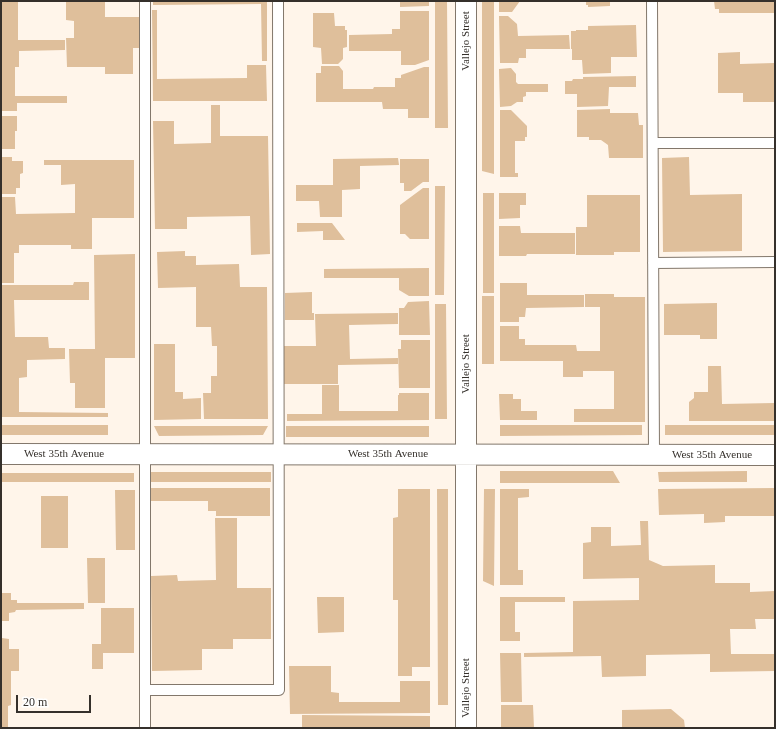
<!DOCTYPE html>
<html>
<head>
<meta charset="utf-8">
<style>
	body { margin:0 }
	#map { position:relative; width:776px; height:729px; overflow:hidden; background:#fff5ea; font-family:"Times New Roman",serif }
	canvas { display:block }
	.frame { position:absolute; inset:0; border:2px solid #35302b; pointer-events:none }
	.scale { position:absolute; left:16px; top:695px; width:75px; height:18px; box-sizing:border-box; border:2px solid #35302b; border-top:0; padding-left:5px; font-size:12px; line-height:14px; white-space:nowrap; color:#35302b; -webkit-text-stroke:3px #fff; paint-order:stroke }
</style>
</head>
<body>
<div id="map">
<canvas width="776" height="729"></canvas>
<div class="frame"></div>
<div class="scale">20 m</div>
</div>
<script>
const context = document.querySelector('canvas').getContext('2d');
context.lineJoin = 'round';
function paint(path, color) { context.fillStyle = color; context.fill(path, 'evenodd'); }
const toPath = rows => new Path2D(rows.map(r => 'M' + r).join(''));
function stroke(path, color, width, dash) { context.strokeStyle = color; context.lineWidth = width; context.lineCap = dash ? 'butt' : 'round'; context.setLineDash(dash || []); context.stroke(path); }
function drawText(font, color, halo, rows, align = 'center') {
  context.font = font + ' "Times New Roman",serif'; context.lineWidth = 4; context.setLineDash([]); context.textBaseline = 'middle'; context.strokeStyle = halo; context.fillStyle = color; for (const [text, x, y, turn = 0] of rows) {
    context.save(); context.translate(x, y); context.rotate((+turn || 0) * Math.PI / 180); context.textAlign = isNaN(turn) ? turn : align; if (halo) context.strokeText(text, 0, 0); context.fillText(text, 0, 0); context.restore();
  }
}
const green = toPath([
	[1,1,18,1,18,40,65,40,65,50,19,51,19,67,15,67,15,96,67,96,67,103,17,103,17,111,1,111],
	[66,1,105,1,105,17,140,17,140,48,133,48,133,74,105,74,105,67,67,67,66,38,74,38,74,21,66,20],
	[153,1,267,1,267,61,262,61,261,4,153,5],
	[400,1,429,1,429,6,400,7],
	[435,1,447,1,448,128,435,128],
	[482,1,494,1,494,174,482,171],
	[499,1,520,1,512,12,499,12],
	[586,1,610,1,610,6,588,7,588,5,586,5],
	[714,1,775,1,775,13,719,13,719,9,715,9],
	[152,10,157,10,157,79,247,78,247,65,266,65,267,101,153,101],
	[400,11,429,11,429,60,415,65,401,65,401,51,349,51,349,35,392,34,392,29,400,29],
	[313,13,334,13,335,26,345,26,345,30,347,30,347,47,343,48,343,59,338,64,322,64,321,48,313,47],
	[499,16,508,16,517,24,518,36,569,35,570,49,526,49,526,58,519,58,518,63,500,63],
	[636,25,637,57,611,57,611,73,583,74,582,60,572,60,572,49,571,49,571,31,576,31,576,30,588,30,588,26],
	[740,52,740,64,774,63,774,102,743,102,743,93,718,93,718,53],
	[321,66,339,66,343,71,343,89,373,89,374,87,395,87,395,78,401,78,401,75,424,67,429,67,429,118,408,118,408,109,383,109,382,102,316,102,316,73,321,73],
	[511,68,516,74,516,82,518,84,548,84,548,92,526,92,526,96,523,97,523,102,517,102,511,106,500,107,499,69],
	[636,76,636,87,609,87,608,106,577,107,577,94,565,94,565,81,572,81,573,79,583,79,583,77],
	[211,105,220,105,220,136,268,136,270,254,251,255,250,216,187,217,187,229,155,229,153,121,174,121,174,144,211,143],
	[610,109,610,113,638,113,639,125,643,125,643,158,609,158,608,145,601,140,589,140,589,137,577,137,577,110],
	[500,110,511,110,527,126,527,137,525,137,525,141,515,141,515,173,518,173,518,177,500,177],
	[1,116,17,116,17,131,15,131,15,149,1,149],
	[1,157,12,157,12,161,23,161,23,173,20,174,20,188,16,188,16,194,1,194],
	[689,157,690,195,742,194,742,251,663,252,662,158],
	[398,158,399,165,360,166,360,189,342,190,342,217,320,217,319,201,296,201,296,185,333,185,333,159],
	[400,159,429,159,429,182,423,182,411,191,404,191,404,183,400,183],
	[44,160,134,160,134,218,92,218,92,249,71,249,71,245,19,245,19,253,14,253,14,283,1,283,1,197,15,197,16,214,75,213,75,184,61,185,61,165,44,165],
	[435,186,445,186,444,295,435,295],
	[423,188,429,188,429,239,410,239,405,234,400,234,400,205],
	[483,193,494,193,494,293,483,293],
	[499,193,526,193,526,205,520,205,520,218,499,219],
	[587,195,640,195,640,252,614,252,614,255,576,255,576,227,587,227],
	[297,223,332,223,345,240,323,240,323,231,297,232],
	[499,226,520,226,521,233,575,233,575,254,527,254,526,256,499,256],
	[185,251,185,256,196,256,196,265,239,264,240,287,267,287,268,419,204,419,203,393,211,393,211,376,217,376,217,346,212,346,211,327,196,327,196,287,158,288,157,252],
	[135,254,135,358,105,358,105,408,75,408,75,383,70,383,69,349,95,349,94,255],
	[429,268,429,296,409,296,399,290,399,278,324,278,324,269],
	[74,282,89,282,89,300,14,300,15,337,48,337,49,348,65,348,65,359,27,360,27,377,19,378,19,412,108,413,108,417,1,417,1,285,73,285],
	[500,283,527,283,527,295,584,295,584,307,526,308,525,317,519,317,519,322,500,322],
	[312,292,312,313,314,313,314,320,285,320,285,293],
	[585,294,614,294,614,297,645,297,645,422,574,422,574,409,614,409,614,371,600,371,600,362,600,371,583,371,583,377,563,377,563,361,500,361,500,326,519,326,519,339,525,339,525,345,576,345,577,351,600,351,600,307,585,307],
	[482,296,494,296,494,364,482,364],
	[429,301,430,335,399,335,399,308,404,308,408,302],
	[717,303,717,339,700,339,700,335,664,335,664,304],
	[435,304,446,304,447,419,435,419],
	[398,313,398,324,349,325,350,359,398,358,398,364,338,365,338,384,284,384,283,346,316,346,315,314],
	[401,340,430,340,430,388,399,388,398,349,401,349],
	[154,344,175,344,175,392,183,392,183,399,201,398,201,419,154,420],
	[708,366,721,366,722,404,774,403,774,421,689,421,689,402,694,398,694,392,708,392],
	[322,385,339,385,339,411,398,411,398,395,399,395,399,393,429,393,429,420,287,421,287,414,322,414],
	[499,394,513,394,513,399,521,399,521,411,537,411,537,420,500,420],
	[1,425,108,425,108,435,1,435],
	[500,425,642,425,642,435,500,436],
	[665,425,775,425,775,435,665,435],
	[154,426,268,426,263,435,159,436],
	[286,426,429,426,429,437,286,437],
	[500,471,613,471,620,483,500,483],
	[747,471,747,482,659,482,658,472],
	[151,472,271,472,271,482,151,482],
	[1,473,134,473,134,482,1,482],
	[151,488,270,488,270,516,216,516,216,511,208,511,208,501,151,501],
	[775,488,775,516,725,516,725,522,704,523,704,514,659,515,658,489],
	[398,489,430,489,430,667,412,667,412,676,398,676,398,600,393,600,393,518,398,517],
	[437,489,448,489,448,705,438,705],
	[484,489,495,489,494,586,483,581],
	[500,489,529,489,529,497,518,498,518,570,523,570,523,585,500,585],
	[115,490,135,490,135,550,116,550],
	[41,496,68,496,68,548,41,548],
	[215,518,237,518,237,588,271,588,271,639,233,639,233,649,202,649,202,670,152,671,151,576,177,575,178,581,216,580],
	[640,521,648,521,649,560,663,566,715,565,715,583,750,583,750,592,775,591,775,619,755,619,756,629,730,629,731,654,775,654,775,671,710,672,710,654,646,655,646,676,602,677,601,656,524,657,524,653,573,652,573,601,639,600,639,578,583,579,583,543,591,542,591,527,611,527,611,546,641,545],
	[87,558,105,558,105,603,88,603],
	[1,593,11,593,11,600,17,600,17,603,84,603,84,609,16,610,15,612,9,613,9,621,1,621],
	[317,597,344,597,344,632,318,633],
	[500,597,565,597,565,602,515,602,515,632,520,632,520,641,500,641],
	[101,608,134,608,134,653,103,653,103,669,92,669,92,644,101,644],
	[1,629,2,638,9,639,9,649,19,649,19,671,11,671,11,705,8,706,8,728,1,728],
	[500,653,521,653,522,702,501,702],
	[289,666,331,666,331,692,339,693,339,702,400,702,400,681,430,681,430,713,290,714],
	[501,705,533,705,534,728,501,728],
	[671,709,684,720,685,728,622,728,622,710],
	[302,715,430,716,430,728,302,728]
]);
const service = toPath([
	[145,1,145,728],
	[652,1,654,455],
	[653,143,775,143],
	[653,263,775,262],
	[145,690,279,690,278,1]
]);
const minor = toPath([
	[466,1,466,728],
	[1,454,775,455]
]);
const streetNames = [
	["Vallejo Street",466,41,-90],
	["Vallejo Street",466,364,-90],
	["West 35th Avenue",64,454],
	["West 35th Avenue",388,454],
	["West 35th Avenue",712,455],
	["Vallejo Street",466,688,-90]
];
paint(green, '#dfbf9b');
stroke(service, '#82776b', 12);
stroke(minor, '#82776b', 22);
stroke(service, '#fff', 10);
stroke(minor, '#fff', 20);
drawText('11px', '#35302b', '#fff', streetNames);
</script>
</body>
</html>
